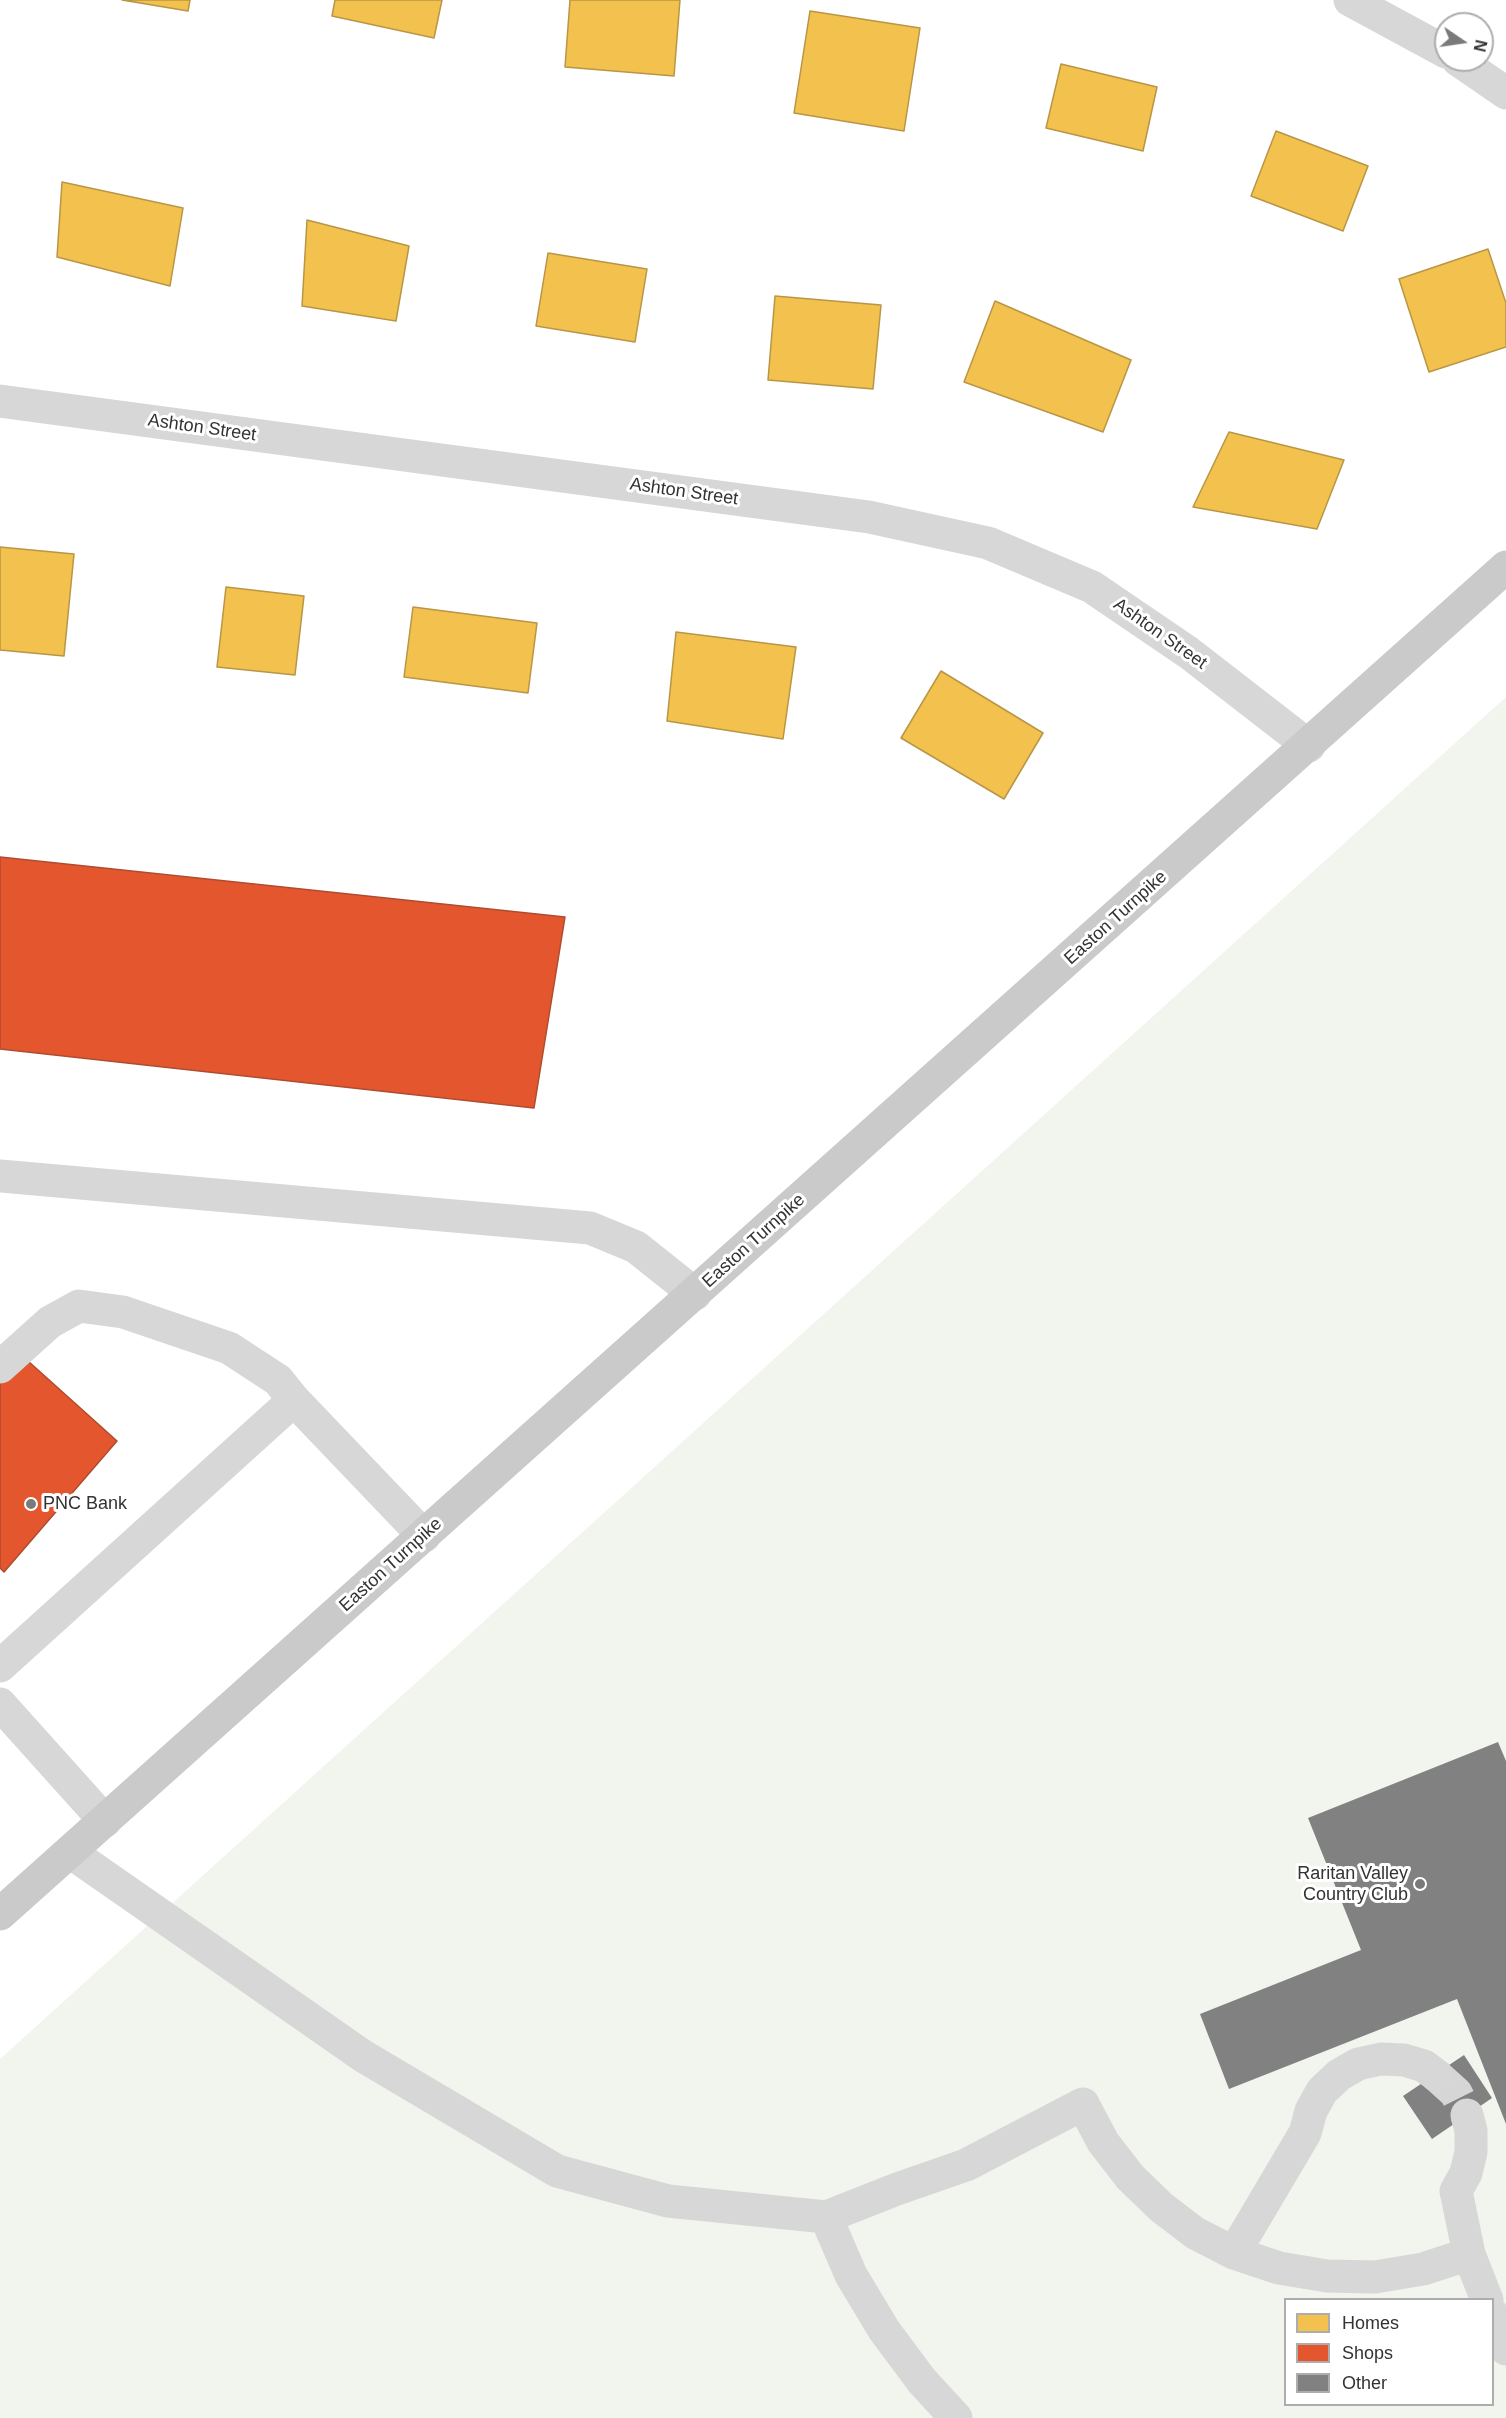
<!DOCTYPE html>
<html>
<head>
<meta charset="utf-8">
<style>
	body { margin:0 }
	#map { position:relative; width:1506px; height:2418px; overflow:hidden; background:#fff; font-family:Arial,sans-serif }
	canvas { display:block }
	.legend { position:absolute; left:1284px; top:2298px; width:210px; height:108px; box-sizing:border-box; background:#fff; border:2px solid #adadad; margin:0; padding:8px 10px; list-style:none; font-size:18px; color:#333 }
	.legend li { display:flex; align-items:center; gap:12px; height:30px }
	.legend b { width:30px; border:2px solid #adadad }
	.north { position:absolute; left:1434px; top:12px; width:60px; height:60px; box-sizing:border-box; background:#fff; border:2px solid #adadad; border-radius:50%; rotate:103deg; font-size:16px; font-weight:700; line-height:24px; text-align:center; color:#333 }
	.north::after { content:''; display:block; margin:auto; width:21px; height:27px; background:#7a7a7a; clip-path:polygon(50% 0,100% 100%,50% 72%,0 100%) }
</style>
</head>
<body>
<div id="map">
<canvas width="1506" height="2418"></canvas>
<ul class="legend">
<li><b style="height:16px;background:#f2c14e"></b>Homes</li>
<li><b style="height:16px;background:#e4572e"></b>Shops</li>
<li><b style="height:16px;background:#818181"></b>Other</li>
</ul>
<div class="north">N</div>
</div>
<script>
const context = document.querySelector('canvas').getContext('2d');
context.lineJoin = 'round';
function paint(path, color) { context.fillStyle = color; context.fill(path, 'evenodd'); }
const toPath = rows => new Path2D(rows.map(r => 'M' + r).join(''));
function stroke(path, color, width, dash) { context.strokeStyle = color; context.lineWidth = width; context.lineCap = dash ? 'butt' : 'round'; context.setLineDash(dash || []); context.stroke(path); }
function drawText(font, color, halo, rows, align = 'center') {
  context.font = font + ' Arial,sans-serif'; context.lineWidth = 6; context.setLineDash([]); context.textBaseline = 'middle'; context.strokeStyle = halo; context.fillStyle = color; for (const [text, x, y, turn = 0] of rows) {
    context.save(); context.translate(x, y); context.rotate((+turn || 0) * Math.PI / 180); context.textAlign = isNaN(turn) ? turn : align; if (halo) context.strokeText(text, 0, 0); context.fillText(text, 0, 0); context.restore();
  }
}
const green = toPath([
	[1506,697,1506,2418,0,2418,0,2059],
	[1286,2300,1492,2300,1492,2404,1286,2404]
]);
const homes = toPath([
	[122,0,190,0,188,11,122,0],
	[335,0,442,0,434,38,332,16,335,0],
	[570,0,680,0,674,76,565,67,570,0],
	[810,11,920,28,904,131,794,113,810,11],
	[1061,64,1157,87,1143,151,1046,128,1061,64],
	[1276,131,1368,166,1343,231,1251,196,1276,131],
	[62,182,183,208,170,286,57,257,62,182],
	[307,220,409,246,396,321,302,306,307,220],
	[1488,249,1506,303,1506,347,1429,372,1399,279,1488,249],
	[548,253,647,269,635,342,536,326,548,253],
	[775,296,881,305,873,389,768,380,775,296],
	[995,301,1131,360,1103,432,964,382,995,301],
	[1229,432,1344,460,1317,529,1193,507,1229,432],
	[0,547,74,554,64,656,0,650,0,547],
	[226,587,304,596,295,675,217,667,226,587],
	[413,607,537,623,528,693,404,677,413,607],
	[676,632,796,647,783,739,667,721,676,632],
	[941,671,1043,733,1004,799,901,738,941,671]
]);
const shops = toPath([
	[0,857,565,917,534,1108,0,1049,0,857],
	[18,1352,117,1441,4,1572,0,1568,0,1371,18,1352]
]);
const building = toPath([
	[1498,1742,1506,1761,1506,2124,1457,1999,1229,2089,1200,2014,1361,1950,1308,1818],
	[1464,2055,1492,2098,1432,2139,1403,2096]
]);
const minorTunnel = toPath([
	[1436,2075,1456,2093,1467,2115]
]);
const minor = toPath([
	[1350,0,1446,52],
	[1458,60,1506,93],
	[0,401,869,517,988,543,1092,587,1189,653,1309,746],
	[0,1176,590,1228,636,1247,695,1294],
	[0,1367,50,1322,79,1306,123,1312,229,1348,278,1380,294,1400,424,1536],
	[0,1666,294,1400],
	[0,1704,105,1821],
	[70,1852,363,2056,557,2171,668,2201,826,2217,897,2189,966,2165,1083,2104,1103,2142,1130,2177,1161,2207,1195,2233,1234,2253,1279,2268,1327,2276,1375,2277,1423,2269,1469,2254,1487,2300],
	[1467,2115,1471,2131,1471,2152,1466,2173,1456,2191,1469,2254],
	[826,2217,851,2275,884,2330,922,2381,956,2418],
	[1234,2253,1305,2133,1311,2111,1322,2091,1339,2075,1358,2064,1381,2059,1404,2060,1424,2066,1436,2075],
	[1492,2314,1506,2349]
]);
const major = toPath([
	[0,1914,1506,567]
]);
const markers = [
	[31,1504,6,"#7a7a7a"],
	[1420,1884,6,"#7a7a7a"]
];
const streetNames = [
	["Ashton Street",202,428,8],
	["Ashton Street",684,492,8],
	["Ashton Street",1160,634,35],
	["Easton Turnpike",1116,918,-42],
	["Easton Turnpike",754,1241,-42],
	["Easton Turnpike",391,1565,-42]
];
const poiNames = [
	["PNC Bank",43,1504],
	["Raritan Valley",1408,1874,"right"],
	["Country Club",1408,1895,"right"]
];
paint(green, '#f1f5ed');
paint(homes, '#f2c14e');
stroke(homes, '#b99646', 1.5);
paint(shops, '#e4572e');
stroke(shops, '#af4c30', 1.5);
paint(building, '#818181');
stroke(minorTunnel, '#d6d6d6', 33, [33, 16]);
stroke(minor, '#d7d7d7', 33);
stroke(major, '#cacaca', 33);
for (const [x, y, r, color] of markers) { const dot = new Path2D(); dot.arc(x, y, r, 0, 2 * Math.PI); context.fillStyle = color; context.fill(dot); stroke(dot, '#fff', 2); }
drawText('18px', '#333', '#fff', streetNames);
drawText('18px', '#333', '#fff', poiNames, 'left');
</script>
</body>
</html>
